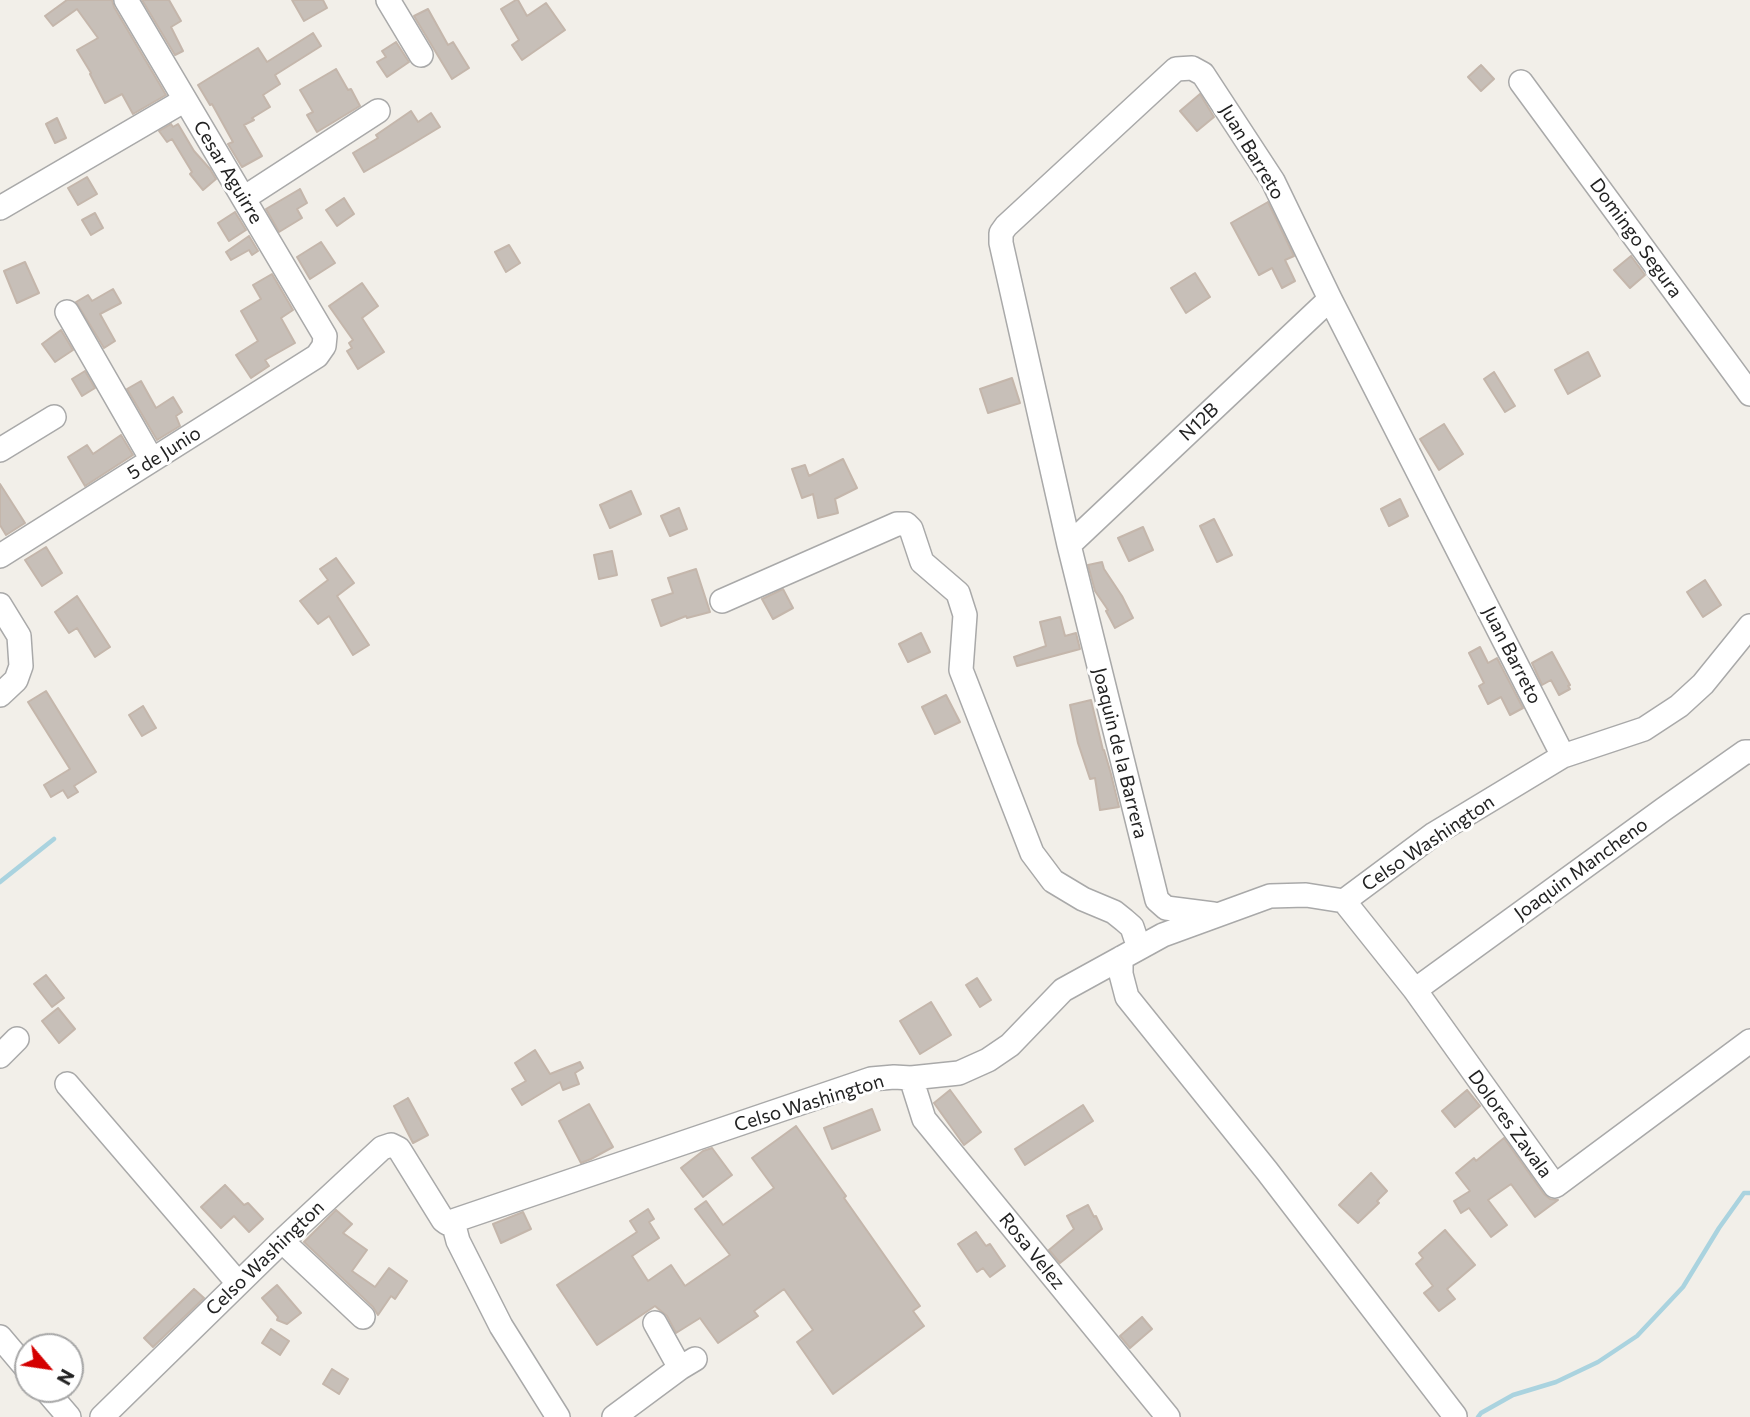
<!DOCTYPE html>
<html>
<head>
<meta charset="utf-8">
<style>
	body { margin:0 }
	#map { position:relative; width:1750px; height:1417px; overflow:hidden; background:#f2efe9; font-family:Commissioner,sans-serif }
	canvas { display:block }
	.north { position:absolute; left:14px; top:1333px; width:70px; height:70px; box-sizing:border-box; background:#fff; border:2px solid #a7a7a7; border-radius:50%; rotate:119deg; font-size:19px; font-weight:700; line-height:28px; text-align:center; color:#222 }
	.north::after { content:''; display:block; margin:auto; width:24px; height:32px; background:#d40000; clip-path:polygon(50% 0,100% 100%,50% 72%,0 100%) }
</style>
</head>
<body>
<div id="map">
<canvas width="1750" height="1417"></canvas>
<div class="north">N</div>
</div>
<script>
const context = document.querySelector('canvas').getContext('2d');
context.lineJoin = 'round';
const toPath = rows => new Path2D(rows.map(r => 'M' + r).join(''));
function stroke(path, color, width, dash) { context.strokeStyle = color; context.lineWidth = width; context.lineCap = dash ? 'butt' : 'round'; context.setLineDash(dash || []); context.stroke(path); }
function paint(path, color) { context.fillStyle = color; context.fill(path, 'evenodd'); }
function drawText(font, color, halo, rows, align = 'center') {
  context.font = font + ' Commissioner,sans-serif'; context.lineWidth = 6; context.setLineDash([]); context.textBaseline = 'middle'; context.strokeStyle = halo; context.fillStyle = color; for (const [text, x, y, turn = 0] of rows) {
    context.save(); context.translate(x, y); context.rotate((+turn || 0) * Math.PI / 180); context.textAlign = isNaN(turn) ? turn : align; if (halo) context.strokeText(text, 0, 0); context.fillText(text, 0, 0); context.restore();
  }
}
const stream = toPath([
	[0,882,54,839],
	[1478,1417,1481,1413,1513,1395,1556,1382,1598,1362,1637,1336,1683,1287,1719,1228,1744,1193,1750,1193]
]);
const building = toPath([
	[67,0,112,0,114,7,166,95,133,114,122,94,105,103,90,74,91,73,77,50,98,38,77,9,53,26,45,16,67,0],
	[142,0,169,0,181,21,171,27,183,51,175,55,142,0],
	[292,0,323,0,327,8,304,21,292,0],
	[516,0,518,0,527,16,546,3,565,30,522,60,512,45,519,40,501,9,516,0],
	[428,9,448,45,453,42,469,68,452,79,414,16,428,9],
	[313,33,321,46,275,75,280,84,263,95,270,107,252,118,254,120,244,125,262,156,242,167,228,144,233,142,212,104,210,105,198,85,258,48,267,62,313,33],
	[396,42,409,62,387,77,377,62,386,57,382,51,396,42],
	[1481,65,1494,79,1481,91,1468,77,1481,65],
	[336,69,348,90,351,89,360,106,317,132,307,115,313,112,300,90,336,69],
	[1200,94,1214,117,1197,131,1180,111,1200,94],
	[411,111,418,122,431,113,440,127,402,150,364,172,353,153,378,138,376,135,411,111],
	[57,118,66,138,55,143,46,124,57,118],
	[171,124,173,127,178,124,194,151,210,169,216,179,203,190,190,174,192,172,172,139,167,142,159,131,171,124],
	[87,177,97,194,78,205,68,188,87,177],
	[300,189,307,203,297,209,302,218,279,232,266,209,300,189],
	[344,198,354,214,337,226,326,210,344,198],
	[1268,202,1294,256,1285,260,1295,281,1282,288,1272,268,1259,275,1231,223,1268,202],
	[235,212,246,230,229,241,218,223,235,212],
	[95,213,103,228,91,235,82,220,95,213],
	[249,236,258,251,252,255,249,250,231,260,226,252,249,236],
	[321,242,335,263,310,279,297,257,321,242],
	[509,245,520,263,506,272,495,252,509,245],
	[1631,256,1645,275,1630,288,1614,270,1631,256],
	[25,262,39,293,17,303,4,271,25,262],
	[1195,273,1210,297,1186,313,1171,288,1195,273],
	[272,274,293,310,281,318,295,343,265,360,269,366,251,378,236,355,258,341,241,311,261,299,253,285,272,274],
	[362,283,378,306,362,318,384,352,358,369,347,351,352,348,349,343,353,340,329,306,362,283],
	[113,289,121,303,100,314,115,341,104,348,76,302,88,295,92,301,113,289],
	[61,330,73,350,55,362,42,344,61,330],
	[1588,352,1600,376,1568,394,1555,370,1588,352],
	[85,371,95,388,82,396,72,379,85,371],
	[1494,372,1515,406,1505,412,1484,379,1494,372],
	[1012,378,1020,403,988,413,980,389,1012,378],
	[141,381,156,408,173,397,182,412,176,416,180,426,157,440,127,389,141,381],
	[1444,424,1463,454,1439,470,1420,439,1444,424],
	[121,435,133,455,85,486,68,457,87,445,93,454,121,435],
	[843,459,857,488,835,499,838,513,818,518,813,494,802,498,792,469,805,465,809,476,843,459],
	[0,484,25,523,6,535,0,525,0,484],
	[631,491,641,514,610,528,600,505,631,491],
	[1400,499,1408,516,1389,526,1381,509,1400,499],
	[679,508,687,529,670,536,661,516,679,508],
	[1214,519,1232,555,1217,562,1200,526,1214,519],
	[1143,527,1153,550,1129,561,1118,538,1143,527],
	[46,547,62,573,42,586,25,560,46,547],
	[612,551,617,575,599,579,594,555,612,551],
	[336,558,354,583,337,596,369,645,353,655,329,616,318,624,300,601,328,580,320,569,336,558],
	[1102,562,1104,569,1122,596,1133,618,1115,628,1106,611,1108,610,1095,591,1088,565,1102,562],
	[696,569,710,612,687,618,686,616,661,626,652,600,673,593,668,578,696,569],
	[1705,580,1721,605,1703,617,1687,592,1705,580],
	[783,589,793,608,773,619,762,599,783,589],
	[77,596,110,647,95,657,77,628,69,633,55,612,77,596],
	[1060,617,1065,636,1076,633,1080,649,1017,666,1014,657,1046,646,1040,622,1060,617],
	[921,633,930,652,908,662,899,644,921,633],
	[1480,647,1488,663,1497,658,1523,708,1510,715,1501,697,1488,704,1479,686,1484,683,1469,653,1480,647],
	[1552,652,1570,685,1568,686,1570,689,1559,695,1551,680,1542,685,1532,663,1552,652],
	[46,691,96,772,74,786,78,792,68,798,63,790,51,797,44,785,70,769,28,702,46,691],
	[946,695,960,722,935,734,922,707,946,695],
	[1091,700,1103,750,1104,750,1111,774,1119,807,1100,810,1095,778,1090,779,1078,743,1070,705,1091,700],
	[143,706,156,728,142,736,129,715,143,706],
	[46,975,64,998,52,1007,34,984,46,975],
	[977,978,991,1000,980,1007,966,985,977,978],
	[931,1002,951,1035,920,1054,900,1021,931,1002],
	[58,1008,75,1029,59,1043,42,1021,58,1008],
	[535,1050,550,1074,580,1062,583,1068,575,1073,579,1084,563,1090,560,1082,522,1105,512,1089,526,1081,515,1063,535,1050],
	[950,1090,981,1132,964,1145,934,1103,950,1090],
	[1467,1090,1480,1106,1455,1127,1442,1111,1467,1090],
	[408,1098,428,1135,413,1143,394,1106,408,1098],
	[589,1104,613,1147,591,1159,581,1163,559,1121,589,1104],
	[1083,1105,1093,1121,1025,1165,1015,1149,1083,1105],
	[872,1109,880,1130,832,1149,824,1128,872,1109],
	[796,1126,846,1196,844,1198,920,1306,913,1311,924,1326,833,1394,797,1342,813,1330,784,1289,754,1311,758,1316,718,1343,700,1318,676,1333,667,1316,655,1306,597,1345,557,1285,637,1232,630,1221,648,1209,654,1219,649,1222,659,1238,632,1256,648,1281,671,1265,685,1286,730,1255,695,1209,706,1201,723,1225,774,1188,752,1158,796,1126],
	[1504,1138,1544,1194,1550,1199,1558,1200,1535,1217,1511,1184,1488,1200,1507,1225,1491,1237,1469,1208,1461,1213,1454,1201,1470,1191,1456,1173,1474,1158,1476,1161,1504,1138],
	[712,1148,732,1175,703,1197,681,1168,703,1151,712,1148],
	[1371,1173,1387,1191,1377,1201,1379,1203,1358,1223,1339,1205,1371,1173],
	[225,1185,244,1205,248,1203,263,1219,249,1232,234,1216,221,1228,201,1207,225,1185],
	[1088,1205,1094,1217,1096,1216,1102,1229,1060,1263,1049,1250,1074,1229,1067,1216,1088,1205],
	[336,1210,352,1224,343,1233,367,1250,352,1271,375,1287,389,1268,407,1281,395,1299,391,1296,378,1315,373,1307,304,1242,336,1210],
	[523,1212,531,1229,501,1243,493,1224,523,1212],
	[1445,1230,1475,1265,1447,1289,1455,1299,1439,1311,1424,1293,1433,1286,1416,1264,1423,1258,1419,1253,1445,1230],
	[976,1232,986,1246,990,1244,1005,1266,990,1277,983,1268,977,1272,958,1244,976,1232],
	[277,1285,301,1313,287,1324,277,1320,278,1317,262,1298,277,1285],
	[194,1289,204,1298,153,1347,144,1338,194,1289],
	[1142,1317,1152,1329,1130,1348,1120,1336,1142,1317],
	[271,1329,289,1341,280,1355,262,1343,271,1329],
	[332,1369,348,1379,339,1394,323,1384,332,1369]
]);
const minor = toPath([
	[388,0,421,55],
	[1521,82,1750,394],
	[244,198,378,111],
	[0,208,185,100],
	[67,312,152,460],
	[0,450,54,417],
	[1069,545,1330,299],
	[0,556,317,356,324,346,325,336,126,0],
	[722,601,897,524,906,524,911,529,922,562,958,593,965,615,961,670,1032,853,1053,881,1083,899,1114,912,1124,920,1132,927,1139,948],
	[0,605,19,636,21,666,16,680,0,695],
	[1344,901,1415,990,1555,1186,1750,1041],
	[1213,914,1166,908,1157,900,1069,545,1001,243,1001,233,1006,226,1176,69,1192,68,1203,74,1273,181,1330,299,1563,756],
	[1121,958,1121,974,1127,997,1267,1171,1455,1416],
	[1415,990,1664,809,1745,752,1750,752],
	[0,1056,17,1039],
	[911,1078,924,1119,1168,1417],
	[67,1084,238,1283],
	[453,1222,458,1241,501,1326,558,1417],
	[282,1241,363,1317],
	[655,1323,680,1368],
	[0,1337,28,1370],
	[45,1389,69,1417],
	[102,1417,282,1241,382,1148,391,1145,399,1149,443,1220,447,1223,871,1079,894,1077,911,1078,959,1073,988,1060,1010,1045,1063,990,1163,935,1270,896,1306,895,1344,901,1434,834,1563,756,1644,729,1679,706,1703,684,1750,626],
	[614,1417,680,1368,695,1359]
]);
const streetNames = [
	["Juan Barreto",1252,152,59],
	["Cesar Aguirre",228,172,59],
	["Domingo Segura",1636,238,54],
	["N12B",1199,422,-43],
	["5 de Junio",164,453,-32],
	["Juan Barreto",1512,655,63],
	["Joaquin de la Barrera",1120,753,76],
	["Celso Washington",1428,843,-34],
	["Joaquin Mancheno",1581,869,-36],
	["Celso Washington",809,1103,-17],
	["Dolores Zavala",1510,1124,54],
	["Rosa Velez",1032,1251,51],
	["Celso Washington",265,1258,-44]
];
stroke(stream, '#aad3df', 4.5);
paint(building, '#c7bfb8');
stroke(building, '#c4b6ab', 2);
stroke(minor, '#a9a9a9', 26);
stroke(minor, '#fff', 23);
drawText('19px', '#222', '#fff', streetNames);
</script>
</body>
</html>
